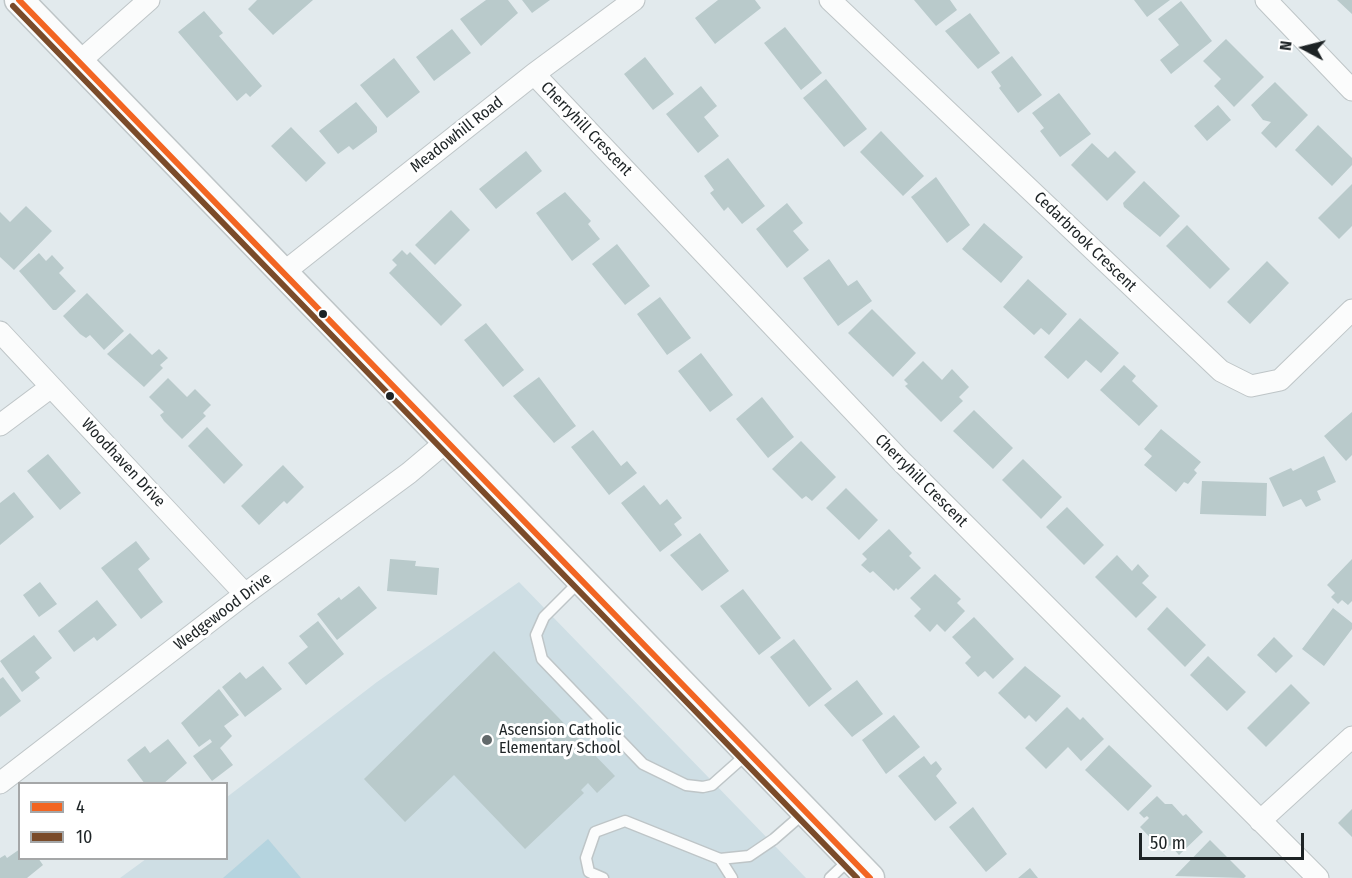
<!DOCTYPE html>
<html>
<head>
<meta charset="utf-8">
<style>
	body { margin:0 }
	#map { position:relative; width:1352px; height:878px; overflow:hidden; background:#e2eaed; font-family:"Fira Sans Condensed",sans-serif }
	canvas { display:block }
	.legend { position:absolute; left:18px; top:782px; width:210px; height:78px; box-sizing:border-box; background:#fff; border:2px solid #a5a7a8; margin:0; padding:8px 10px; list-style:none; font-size:18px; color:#1d2325 }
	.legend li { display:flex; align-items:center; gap:12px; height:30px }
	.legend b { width:30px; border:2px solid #a5a7a8 }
	.north { position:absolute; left:1274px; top:18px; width:60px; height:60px; -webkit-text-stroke:4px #fff; paint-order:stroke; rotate:277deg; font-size:16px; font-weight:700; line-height:24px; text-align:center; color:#1d2325 }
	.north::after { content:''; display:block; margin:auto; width:21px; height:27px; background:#1d2325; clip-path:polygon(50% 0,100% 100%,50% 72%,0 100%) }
	.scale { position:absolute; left:1139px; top:833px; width:165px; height:27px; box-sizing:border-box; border:3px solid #1d2325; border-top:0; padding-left:8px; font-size:18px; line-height:21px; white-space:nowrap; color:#1d2325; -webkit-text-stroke:4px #fff; paint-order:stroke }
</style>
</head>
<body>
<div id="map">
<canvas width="1352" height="878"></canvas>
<ul class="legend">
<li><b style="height:8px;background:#f26522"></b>4</li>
<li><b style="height:8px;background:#7a4b2a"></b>10</li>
</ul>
<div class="north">N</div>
<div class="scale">50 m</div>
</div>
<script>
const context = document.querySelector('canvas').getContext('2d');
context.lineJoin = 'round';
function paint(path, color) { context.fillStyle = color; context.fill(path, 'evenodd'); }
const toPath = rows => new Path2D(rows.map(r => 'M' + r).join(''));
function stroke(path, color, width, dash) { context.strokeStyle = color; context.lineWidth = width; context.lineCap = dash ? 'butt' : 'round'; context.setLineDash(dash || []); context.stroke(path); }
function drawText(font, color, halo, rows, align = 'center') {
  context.font = font + ' "Fira Sans Condensed",sans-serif'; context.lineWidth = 6; context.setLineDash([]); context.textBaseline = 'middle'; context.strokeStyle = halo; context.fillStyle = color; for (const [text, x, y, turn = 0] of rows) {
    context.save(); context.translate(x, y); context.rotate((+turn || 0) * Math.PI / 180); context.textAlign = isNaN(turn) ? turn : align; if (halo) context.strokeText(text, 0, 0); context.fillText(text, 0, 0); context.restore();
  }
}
const built = toPath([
	[519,582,806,878,120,878,146,859,226,858,227,797,377,682]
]);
const green = toPath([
	[268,839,301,878,223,878]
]);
const building = toPath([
	[257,0,313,0,273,35,248,9],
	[486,0,508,0,518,13,481,46,460,19],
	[522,0,550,0,532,13],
	[718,0,755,0,761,8,715,44,695,18],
	[914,0,950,0,957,10,936,26],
	[1134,0,1170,0,1147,17],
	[1337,0,1352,0,1352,14],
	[1181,1,1212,41,1171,74,1160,60,1179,45,1158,19],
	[204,11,223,33,219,36,262,86,250,97,246,93,237,101,178,32],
	[970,13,1000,53,978,69,945,31],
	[785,27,822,73,801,90,764,43],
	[452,29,471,53,434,81,416,57],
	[1226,39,1264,77,1234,107,1214,86,1221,79,1203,61],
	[1012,56,1042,95,1018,113,999,88,1001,86,991,72],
	[645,57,674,94,653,110,624,74],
	[394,58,420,92,387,118,360,85],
	[826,79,867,129,844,147,803,98],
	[1275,82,1308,115,1276,148,1261,133,1271,122,1263,120,1251,105],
	[701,86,717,106,704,117,719,136,698,153,666,114],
	[1059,93,1091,134,1060,157,1040,131,1044,128,1032,113],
	[356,102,377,127,377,132,353,150,349,146,338,154,319,131],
	[1218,105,1231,120,1207,141,1194,126],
	[1318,125,1352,158,1352,165,1332,186,1295,150],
	[291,127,326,163,306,182,271,146],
	[881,131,924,176,903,196,860,152],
	[1092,143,1108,158,1115,151,1136,172,1107,201,1071,165],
	[526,151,542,171,496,209,479,189],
	[728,158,765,206,742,224,728,207,724,211,710,193,714,190,704,176],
	[936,177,970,225,947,243,911,197],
	[1144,181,1180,216,1160,237,1124,207,1123,203],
	[1352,184,1352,226,1339,239,1318,218],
	[565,192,591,221,588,224,600,239,572,261,536,213],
	[787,203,803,223,793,231,809,250,787,268,756,229],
	[26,206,52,231,14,270,0,257,0,212,10,222],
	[451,210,470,230,435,265,415,245],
	[984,223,1023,257,1001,283,962,249],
	[1187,225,1230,269,1210,289,1166,246],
	[617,244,650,286,625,305,592,264],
	[402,250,407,255,410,252,462,305,441,326,389,273,397,265,392,260],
	[39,253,46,261,52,255,64,268,59,273,76,291,56,310,53,310,19,271],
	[829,259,848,286,857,280,872,301,838,326,803,278],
	[1267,261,1289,283,1250,324,1227,302],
	[1028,279,1067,314,1049,335,1041,328,1034,335,1003,307],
	[87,293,124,331,104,350,90,335,86,338,80,334,63,316],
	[660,297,691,338,667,355,637,314],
	[872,309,916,353,893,377,848,333],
	[1080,318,1119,353,1101,373,1086,360,1068,379,1044,357],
	[486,323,524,370,503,387,464,340],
	[130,333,152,355,159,349,168,358,160,365,163,368,144,387,107,354],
	[701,353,733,395,710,412,678,371],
	[923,361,942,380,952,369,969,387,959,397,963,401,941,422,905,386,908,384,904,380],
	[1124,365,1136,376,1132,381,1158,406,1139,426,1100,390],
	[539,377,576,426,554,443,513,396],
	[168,378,187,397,195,389,211,405,203,413,206,416,182,439,164,421,160,415,164,412,149,397],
	[762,397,794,437,768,458,736,419],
	[974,410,1013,448,993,469,953,431],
	[1352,412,1352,455,1346,461,1324,436],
	[207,427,243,465,224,484,188,446],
	[1161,429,1201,462,1194,470,1197,473,1188,484,1184,482,1176,492,1144,465,1152,456,1144,449],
	[593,430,621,466,627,461,637,473,609,495,571,447],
	[801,441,836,477,812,501,806,496,802,499,772,469],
	[48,454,81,493,60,510,27,471],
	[1324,456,1336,482,1317,491,1321,500,1306,507,1301,499,1283,507,1269,478,1291,468,1293,471],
	[1023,459,1062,497,1041,519,1002,480],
	[283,465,304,487,287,504,284,501,259,525,241,506],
	[1202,481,1267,483,1266,516,1200,514],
	[644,485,660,505,667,499,682,518,674,524,682,535,660,552,621,503],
	[846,488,878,520,859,540,826,508],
	[14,492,34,517,0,545,0,503],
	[1067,507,1104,545,1084,565,1046,527],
	[889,529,912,553,909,556,921,568,898,590,896,588,894,591,873,571,870,573,861,565,867,559,862,554],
	[700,533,729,571,702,591,670,555],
	[136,541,150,559,138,569,163,602,141,619,101,568],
	[1117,555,1132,571,1138,564,1149,576,1142,583,1157,597,1136,618,1095,577],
	[390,559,416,561,415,566,439,568,437,595,387,591],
	[1352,559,1352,601,1348,605,1342,600,1338,604,1331,597,1335,593,1327,585],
	[935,574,961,599,957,603,965,611,945,632,937,624,930,632,914,616,921,609,910,598],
	[40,582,57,604,39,617,23,595],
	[359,586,377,608,337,640,317,614,339,597,341,600],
	[743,589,781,638,759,655,720,606],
	[97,600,117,625,97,641,94,637,74,652,58,631],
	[1167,607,1206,645,1185,667,1147,629],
	[1333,608,1352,623,1352,629,1324,666,1302,649],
	[974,617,1014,659,993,679,985,671,978,677,965,663,971,657,952,637],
	[318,621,344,654,306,685,288,663,308,647,299,636],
	[34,635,52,658,35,672,40,678,22,692,0,661],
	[1274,637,1293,656,1276,673,1257,655],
	[794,639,832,689,809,707,770,657],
	[494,651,615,776,597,793,588,783,581,790,584,793,525,849,454,775,405,822,364,779],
	[1208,656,1246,692,1227,711,1190,675],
	[263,666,282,689,245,717,222,687,240,672,246,679],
	[1025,666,1061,696,1036,722,1029,715,1025,719,998,693],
	[3,677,21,701,0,717,0,679],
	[857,680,883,714,852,737,824,705],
	[1291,684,1310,703,1266,747,1247,728],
	[219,689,239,715,224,726,232,736,220,748,233,765,212,781,193,756,212,742,210,739,199,747,181,723],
	[1067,707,1080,720,1083,717,1104,739,1081,761,1068,747,1046,769,1025,748],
	[894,715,920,747,886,774,862,740],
	[168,739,187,763,163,784,145,784,127,760,145,746,150,753],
	[1109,745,1152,786,1128,811,1085,770],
	[924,756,931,765,936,761,942,769,936,776,957,803,935,821,898,776],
	[1157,796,1165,804,1172,804,1183,816,1186,814,1203,832,1179,855,1170,845,1164,852,1140,827,1149,818,1147,816,1144,818,1139,813],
	[973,807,1007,854,986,872,949,827],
	[1352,809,1352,837,1338,823],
	[1210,840,1246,876,1244,878,1175,876],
	[20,849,20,858,38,858,43,865,27,878,0,878,0,858,5,855,7,858],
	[1030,868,1038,878,1018,878]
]);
const lane = toPath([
	[581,580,544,617,536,635,542,659,643,764,686,785,703,787,712,785,748,753],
	[720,859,732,878],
	[603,878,589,872,586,858,595,832,625,821,720,859,749,856,774,839,805,812],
	[830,878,851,858]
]);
const street = toPath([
	[830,0,1221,371,1251,386,1280,380,1352,310],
	[1266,0,1352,90],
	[79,62,149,0],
	[534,74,899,459,1318,878],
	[283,273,534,74,634,0],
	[0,332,245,594],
	[0,425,51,387],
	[0,783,245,594,409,473,447,441],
	[1260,821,1352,737]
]);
const secondary = toPath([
	[19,0,870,878]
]);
const bus1 = toPath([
	[19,0,870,878]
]);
const bus2 = toPath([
	[13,6,857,878]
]);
const markers = [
	[323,314,5,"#1d2325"],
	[390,396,5,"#1d2325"],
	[487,740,6,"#62696b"]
];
const streetNames = [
	["Cherryhill Crescent",586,129,46],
	["Meadowhill Road",457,135,-38],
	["Cedarbrook Crescent",1085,242,44],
	["Woodhaven Drive",123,463,47],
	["Cherryhill Crescent",921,481,45],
	["Wedgewood Drive",223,612,-37]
];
const poiNames = [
	["Ascension Catholic",499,731],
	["Elementary School",499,749]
];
paint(built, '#cedee4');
paint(green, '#b5d4df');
paint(building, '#b9cacb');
stroke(lane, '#bec5c7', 13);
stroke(street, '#bec5c7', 23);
stroke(secondary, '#bec5c7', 31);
stroke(lane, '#fbfcfc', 10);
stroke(street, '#fbfcfc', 21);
stroke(secondary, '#fbfcfc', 28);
stroke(bus1, '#f26522', 6);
stroke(bus2, '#7a4b2a', 6);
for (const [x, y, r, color] of markers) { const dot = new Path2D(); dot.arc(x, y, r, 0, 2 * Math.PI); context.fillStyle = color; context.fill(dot); stroke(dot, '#fff', 2); }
drawText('16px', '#1d2325', '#fff', streetNames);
drawText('16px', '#1d2325', '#fff', poiNames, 'left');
</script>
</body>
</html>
